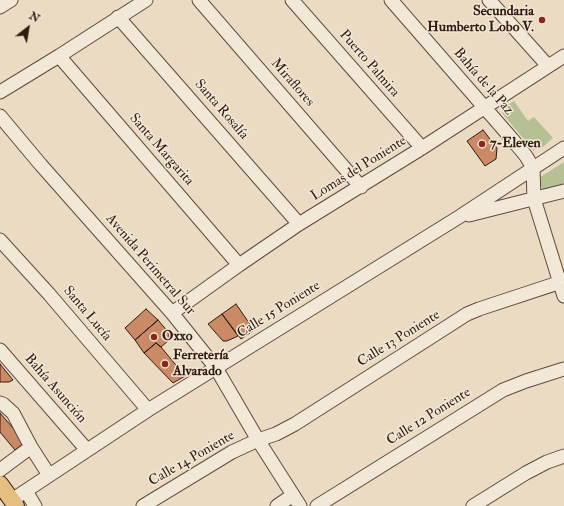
<!DOCTYPE html>
<html>
<head>
<meta charset="utf-8">
<style>
	body { margin:0 }
	#map { position:relative; width:564px; height:506px; overflow:hidden; background:#eadbc2; font-family:"IM FELL Double Pica",serif }
	canvas { display:block }
	.north { position:absolute; left:8px; top:8px; width:40px; height:40px; -webkit-text-stroke:3px #f1e8d7; paint-order:stroke; rotate:31deg; font-size:11px; font-weight:700; line-height:16px; text-align:center; color:#331a11 }
	.north::after { content:''; display:block; margin:auto; width:14px; height:18px; background:#331a11; clip-path:polygon(50% 0,100% 100%,50% 72%,0 100%) }
</style>
</head>
<body>
<div id="map">
<canvas width="564" height="506"></canvas>
<div class="north">N</div>
</div>
<script>
const context = document.querySelector('canvas').getContext('2d');
context.lineJoin = 'round';
function paint(path, color) { context.fillStyle = color; context.fill(path, 'evenodd'); }
const toPath = rows => new Path2D(rows.map(r => 'M' + r).join(''));
function stroke(path, color, width, dash) { context.strokeStyle = color; context.lineWidth = width; context.lineCap = dash ? 'butt' : 'round'; context.setLineDash(dash || []); context.stroke(path); }
function drawText(font, color, halo, rows, align = 'center') {
  context.font = font + ' "IM FELL Double Pica",serif'; context.lineWidth = 3; context.setLineDash([]); context.textBaseline = 'middle'; context.strokeStyle = halo; context.fillStyle = color; for (const [text, x, y, turn = 0] of rows) {
    context.save(); context.translate(x, y); context.rotate((+turn || 0) * Math.PI / 180); context.textAlign = isNaN(turn) ? turn : align; if (halo) context.strokeText(text, 0, 0); context.fillText(text, 0, 0); context.restore();
  }
}
const green = toPath([
	[514,101,528,121,534,117,553,138,543,147,533,150,502,113,504,107],
	[564,162,564,186,543,193,539,178]
]);
const building = toPath([
	[483,130,497,148,496,159,485,166,467,141,483,130],
	[236,304,254,330,241,339,222,314,236,304],
	[146,309,158,320,135,340,125,328,146,309],
	[222,314,238,336,227,341,223,341,208,324,222,314],
	[158,320,169,333,169,340,161,347,156,343,144,353,135,340,158,320],
	[156,343,161,347,185,376,173,383,144,353,156,343],
	[0,364,13,380,9,382,0,382,0,364],
	[0,413,25,442,15,450,0,432,0,413]
]);
const minor = toPath([
	[199,0,361,187],
	[292,0,422,148],
	[391,0,512,139,526,156,533,168,534,199,564,296],
	[489,0,548,66],
	[0,7,11,0],
	[118,17,299,224],
	[59,56,239,265],
	[0,92,59,56,146,0],
	[0,116,41,165,172,313,216,368,258,440,300,506],
	[469,215,564,191],
	[0,240,49,294,148,410],
	[172,313,239,265,299,224,422,148,564,56],
	[0,350,87,450],
	[0,403,3,404,13,413,31,447,49,475],
	[0,470,31,447],
	[26,491,35,506],
	[12,500,148,410,459,217,564,148],
	[143,506,232,452,258,440,276,434,295,424,467,314,479,309,564,281],
	[277,506,293,495],
	[317,506,503,390,526,381,564,369],
	[473,506,526,473,547,462,564,456]
]);
const major = toPath([
	[0,484,16,506]
]);
const markers = [
	[542,20,4,"#8f2418"],
	[482,144,4,"#8f2418"],
	[154,337,4,"#8f2418"],
	[165,364,4,"#8f2418"]
];
const poiNames = [
	["Secundaria",534,12,"right"],
	["Humberto Lobo V.",534,28,"right"],
	["7-Eleven",490,144],
	["Oxxo",162,337],
	["Ferretería",173,356],
	["Alvarado",173,372]
];
const streetNames = [
	["Puerto Palmira",369,64,49],
	["Bahía de la Paz",483,82,49],
	["Miraflores",292,83,49],
	["Santa Rosalía",221,110,49],
	["Santa Margarita",161,150,49],
	["Lomas del Poniente",359,169,-32],
	["Avenida Perimetral Sur",150,265,49],
	["Calle 15 Poniente",279,310,-32],
	["Santa Lucía",87,314,50],
	["Calle 13 Poniente",399,339,-32],
	["Bahía Asunción",55,389,49],
	["Calle 12 Poniente",429,417,-32],
	["Calle 14 Poniente",192,459,-30]
];
paint(green, '#b5c195');
paint(building, '#c98a65');
stroke(building, '#331a11', 1);
stroke(minor, '#614a3d', 15);
stroke(major, '#331a11', 18);
stroke(minor, '#f1e8d7', 13);
stroke(major, '#e5be81', 16);
for (const [x, y, r, color] of markers) { const dot = new Path2D(); dot.arc(x, y, r, 0, 2 * Math.PI); context.fillStyle = color; context.fill(dot); stroke(dot, '#f1e8d7', 1.5); }
drawText('bold 14px', '#331a11', '#f1e8d7', poiNames, 'left');
drawText('14px', '#331a11', '#f1e8d7', streetNames);
</script>
</body>
</html>
